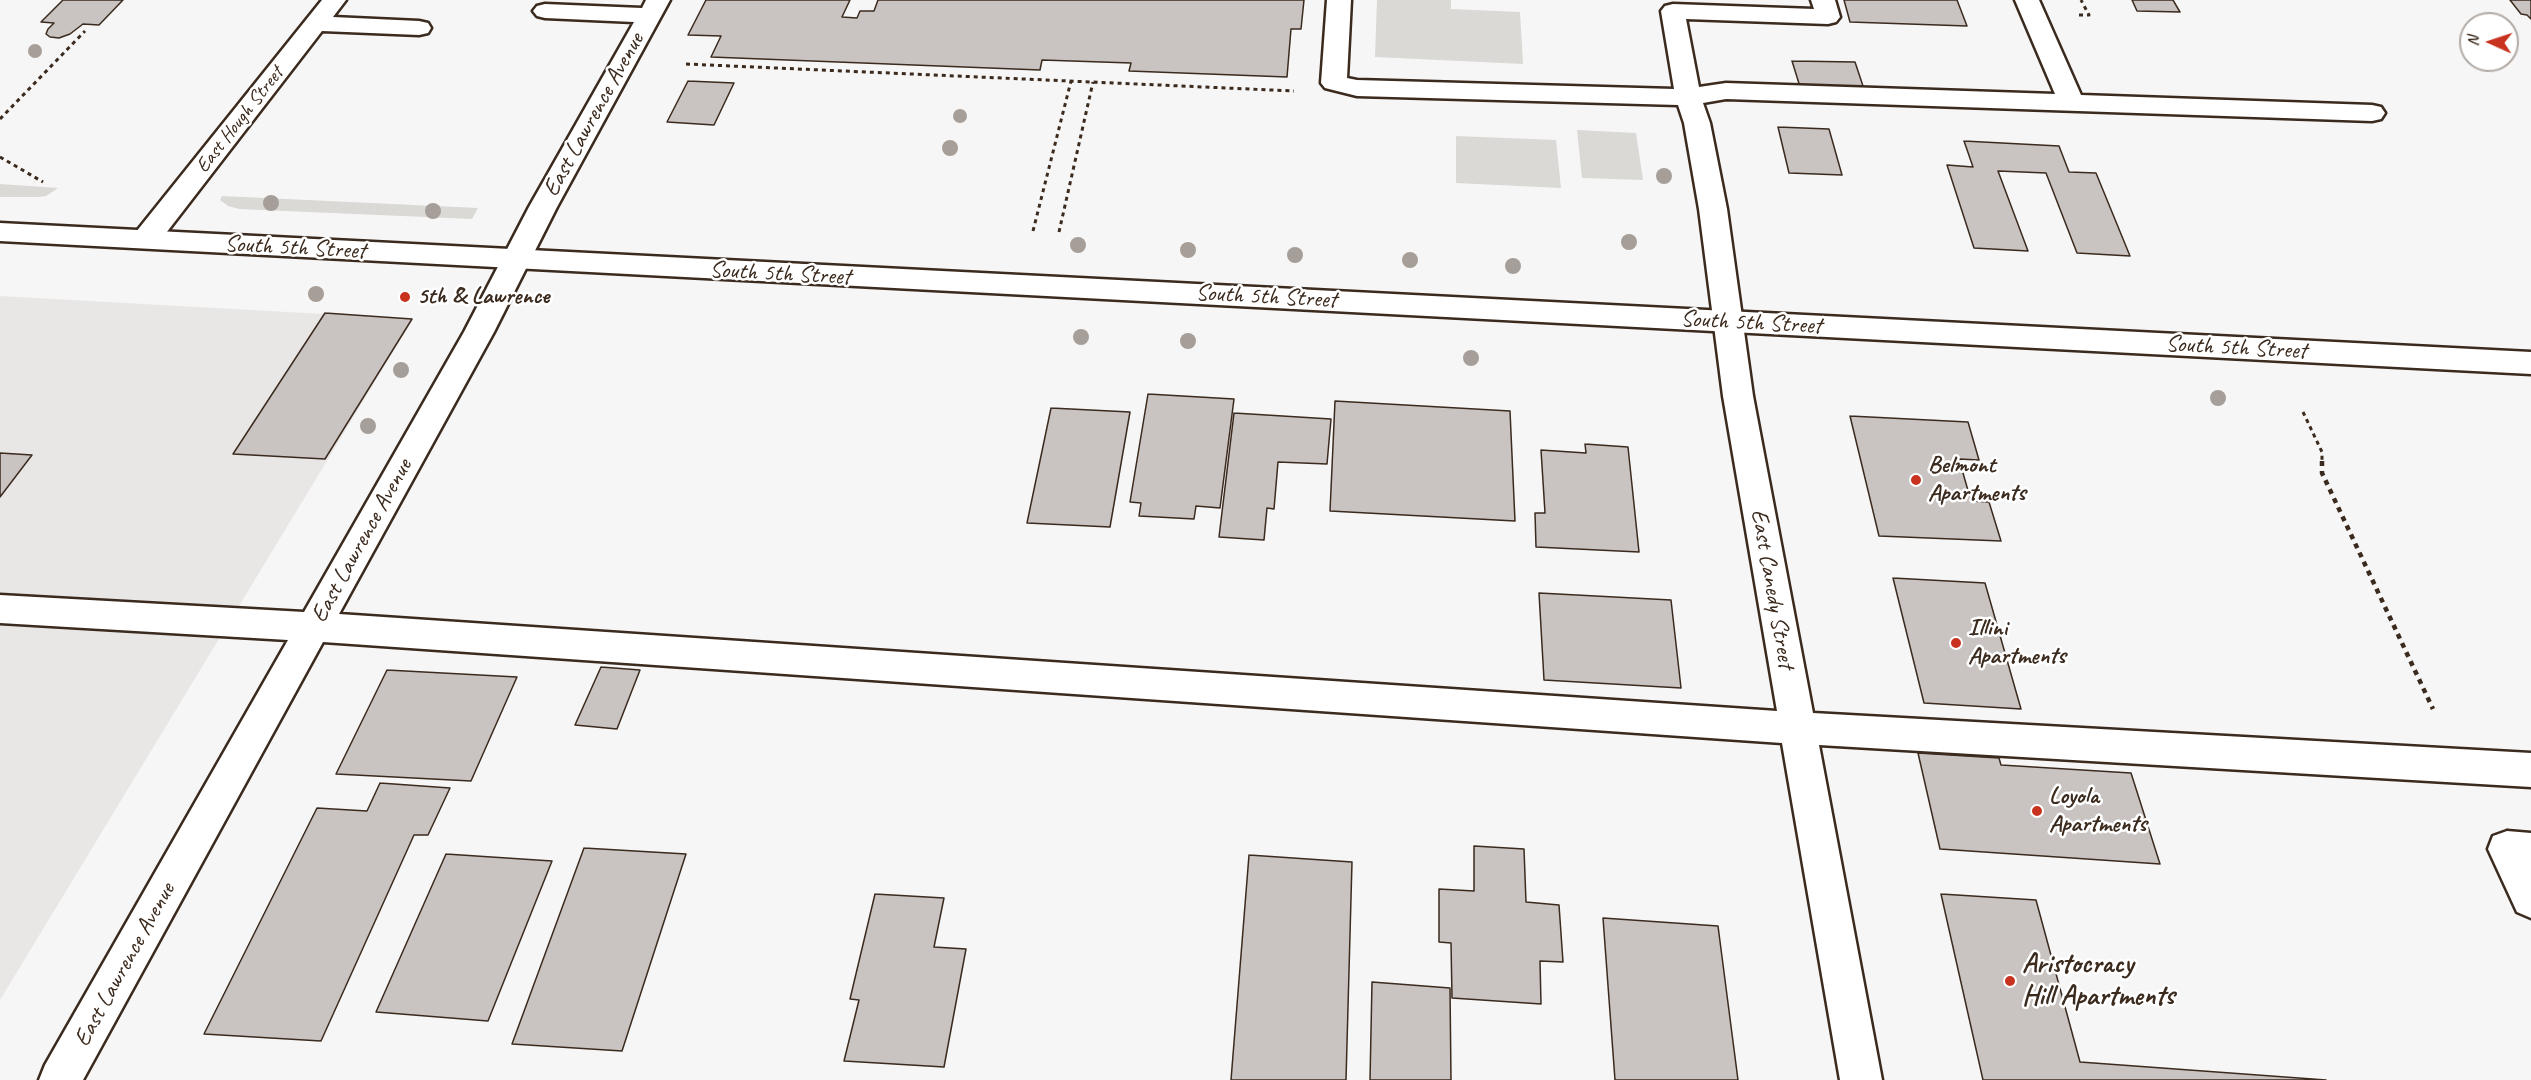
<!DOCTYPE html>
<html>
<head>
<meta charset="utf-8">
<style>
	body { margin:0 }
	#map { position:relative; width:2531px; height:1080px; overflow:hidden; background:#f7f6f6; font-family:Caveat,sans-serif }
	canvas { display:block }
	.north { position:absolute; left:2459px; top:12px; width:60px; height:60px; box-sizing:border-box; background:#fff; border:2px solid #b1aaa5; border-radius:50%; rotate:273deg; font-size:16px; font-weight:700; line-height:24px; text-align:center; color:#3b2a1e }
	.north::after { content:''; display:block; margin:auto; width:21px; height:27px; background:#c8321e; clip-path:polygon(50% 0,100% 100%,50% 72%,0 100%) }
</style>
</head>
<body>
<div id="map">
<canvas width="2531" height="1080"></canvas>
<div class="north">N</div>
</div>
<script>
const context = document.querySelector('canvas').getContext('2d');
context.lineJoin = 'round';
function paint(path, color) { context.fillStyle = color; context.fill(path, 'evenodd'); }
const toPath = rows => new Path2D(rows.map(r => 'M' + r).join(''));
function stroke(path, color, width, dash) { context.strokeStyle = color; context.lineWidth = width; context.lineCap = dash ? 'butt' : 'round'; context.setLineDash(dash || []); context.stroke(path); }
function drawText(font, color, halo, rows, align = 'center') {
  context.font = font + ' Caveat,sans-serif'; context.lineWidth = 5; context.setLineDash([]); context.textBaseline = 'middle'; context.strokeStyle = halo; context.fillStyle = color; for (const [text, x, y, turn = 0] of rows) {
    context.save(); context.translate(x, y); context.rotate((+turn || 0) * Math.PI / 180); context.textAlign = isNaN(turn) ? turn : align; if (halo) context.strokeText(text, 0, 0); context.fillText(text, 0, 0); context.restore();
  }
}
const built = toPath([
	[0,296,413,319,0,1000]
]);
const green = toPath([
	[1377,0,1451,0,1451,9,1520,12,1523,64,1375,57],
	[1577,130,1636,133,1643,180,1582,178],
	[1456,136,1556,140,1561,188,1456,183],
	[0,184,58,188,46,196,39,197,0,197],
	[222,196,478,208,472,219,239,209,228,206,220,200]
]);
const building = toPath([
	[63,0,123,0,99,25,83,24,70,34,59,38,50,37,46,34,48,29,54,23,41,22,63,0],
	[706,0,850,0,842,17,857,18,860,11,874,11,878,0,1304,0,1301,29,1291,29,1287,77,1129,71,1131,63,1042,60,1040,70,711,57,721,36,688,35,706,0],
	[1844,0,1957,0,1967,26,1850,22,1844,0],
	[2132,0,2173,0,2180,12,2137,11,2132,0],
	[2510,0,2531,0,2531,19,2527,15,2521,14,2510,0],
	[1792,61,1855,62,1865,92,1801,90,1792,61],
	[688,81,734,83,714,125,667,122,688,81],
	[1778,127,1829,129,1842,175,1789,173,1778,127],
	[1964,141,2059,146,2069,172,2096,173,2130,256,2077,253,2046,173,1998,171,2028,251,1974,248,1947,165,1973,167,1964,141],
	[325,313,412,319,325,459,233,454,325,313],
	[1148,394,1234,399,1220,508,1196,506,1194,519,1139,516,1141,503,1130,502,1148,394],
	[1335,401,1510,411,1515,521,1330,511,1335,401],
	[1051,408,1130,412,1110,527,1027,523,1051,408],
	[1234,413,1331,419,1327,464,1278,462,1274,509,1267,508,1264,540,1219,537,1234,413],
	[1850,416,1968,422,1979,460,1959,459,1971,501,1989,502,2001,541,1879,536,1850,416],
	[1585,444,1628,447,1639,552,1536,547,1535,513,1545,513,1541,450,1586,453,1585,444],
	[0,453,32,455,0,497,0,453],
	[1893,578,1985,583,2021,709,1924,703,1893,578],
	[1539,593,1671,600,1681,688,1544,680,1539,593],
	[601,667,640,670,617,729,575,725,601,667],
	[387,670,517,677,471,781,336,774,387,670],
	[1918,753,1999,758,2001,765,2131,773,2160,864,1940,849,1918,753],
	[380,783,450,788,428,835,414,835,321,1041,204,1034,317,808,367,811,380,783],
	[1474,846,1524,849,1526,902,1559,905,1563,962,1540,961,1541,1004,1452,998,1451,943,1439,942,1439,889,1474,891,1474,846],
	[584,848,686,854,622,1051,512,1044,584,848],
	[446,854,552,861,488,1021,376,1012,446,854],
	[1249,855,1352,862,1346,1080,1231,1080,1249,855],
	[875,894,944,898,934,947,966,949,944,1067,844,1061,859,1000,850,999,875,894],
	[1941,894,2036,900,2080,1062,2326,1080,1983,1080,1941,894],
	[1603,918,1718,926,1738,1080,1615,1080,1603,918],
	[1372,982,1450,988,1451,1080,1370,1080,1372,982]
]);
const pathFar1 = toPath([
	[2079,15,2089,15,2081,0],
	[686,64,1294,91],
	[0,119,85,31],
	[0,157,43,182],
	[1033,231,1071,81],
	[1059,232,1093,82],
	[2303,412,2322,452,2322,463]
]);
const path = toPath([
	[2322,461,2322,473,2433,709]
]);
const minor = toPath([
	[322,0,346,0,333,17,419,21,428,23,431,28,428,33,419,35,322,31,156,246,146,248,136,246,132,239,136,232,322,0],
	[646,0,670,0,557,207,494,332,339,614,1777,711,1723,396,1699,209,1684,123,1678,105,1357,96,1325,88,1321,83,1327,0,1351,0,1347,78,1357,80,1674,89,1661,11,1665,6,1673,4,1814,9,1811,0,1835,0,1840,17,1836,22,1828,24,1686,19,1699,87,1726,83,2055,94,2015,0,2039,0,2081,95,2372,105,2381,107,2385,113,2381,119,2372,121,1726,99,1703,103,1710,123,1727,209,1753,396,1813,713,2531,753,2531,787,1819,745,1882,1080,1840,1080,1782,743,323,642,83,1080,39,1080,45,1065,288,640,0,623,0,595,304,612,464,332,529,207,634,22,545,18,537,16,533,11,537,6,545,4,642,8,646,0],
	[2507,831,2531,833,2531,918,2517,912,2488,849,2493,836,2507,831]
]);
const major = toPath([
	[0,223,2531,352,2531,374,0,241,0,223]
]);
const trees = [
	[35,51,7],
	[960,116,7],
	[950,148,8],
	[1664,176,8],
	[271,203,8],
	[433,211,8],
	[1629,242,8],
	[1078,245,8],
	[1188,250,8],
	[1295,255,8],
	[1410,260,8],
	[1513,266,8],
	[316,294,8],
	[1081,337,8],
	[1188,341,8],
	[1471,358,8],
	[401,370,8],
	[2218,398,8],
	[368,426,8]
];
const markers = [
	[405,297,6,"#c8321e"],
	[1916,480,6,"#c8321e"],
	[1956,643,6,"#c8321e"],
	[2037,811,6,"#c8321e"],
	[2010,981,6,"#c8321e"]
];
const farStreetnames = [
	["East Hough Street",240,120,-52]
];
const streetNames = [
	["East Lawrence Avenue",594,115,-61],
	["South 5th Street",295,248,3],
	["South 5th Street",780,274,3],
	["South 5th Street",1266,297,3],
	["South 5th Street",1751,323,3],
	["South 5th Street",2236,348,3],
	["East Lawrence Avenue",362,541,-61],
	["East Canedy Street",1772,589,80],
	["East Lawrence Avenue",125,965,-61]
];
const poiNames = [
	["5th & Lawrence",417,297],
	["Belmont",1928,466],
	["Apartments",1928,494],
	["Illini",1968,629],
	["Apartments",1968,657],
	["Loyola",2049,797],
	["Apartments",2049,825]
];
const nearPoinames = [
	["Aristocracy",2022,965],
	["Hill Apartments",2022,997]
];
paint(built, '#e9e7e6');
paint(green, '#dbd9d6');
paint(building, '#c9c3c1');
stroke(building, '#3b2a1e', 1.5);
stroke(minor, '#3b2a1e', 5);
stroke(major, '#3b2a1e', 5);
stroke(pathFar1, '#3b2a1e', 3, [4, 4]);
stroke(path, '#3b2a1e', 4.5, [5, 5]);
paint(minor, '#fff');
paint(major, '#fff');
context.fillStyle = '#a69e98';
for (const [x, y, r] of trees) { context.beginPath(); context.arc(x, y, r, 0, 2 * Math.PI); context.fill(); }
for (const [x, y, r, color] of markers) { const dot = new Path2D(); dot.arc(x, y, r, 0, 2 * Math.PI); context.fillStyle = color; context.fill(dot); stroke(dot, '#fff', 2); }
drawText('20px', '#3b2a1e', '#fff', farStreetnames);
drawText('24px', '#3b2a1e', '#fff', streetNames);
drawText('bold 24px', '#3b2a1e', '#fff', poiNames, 'left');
drawText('bold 28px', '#3b2a1e', '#fff', nearPoinames, 'left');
</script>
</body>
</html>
